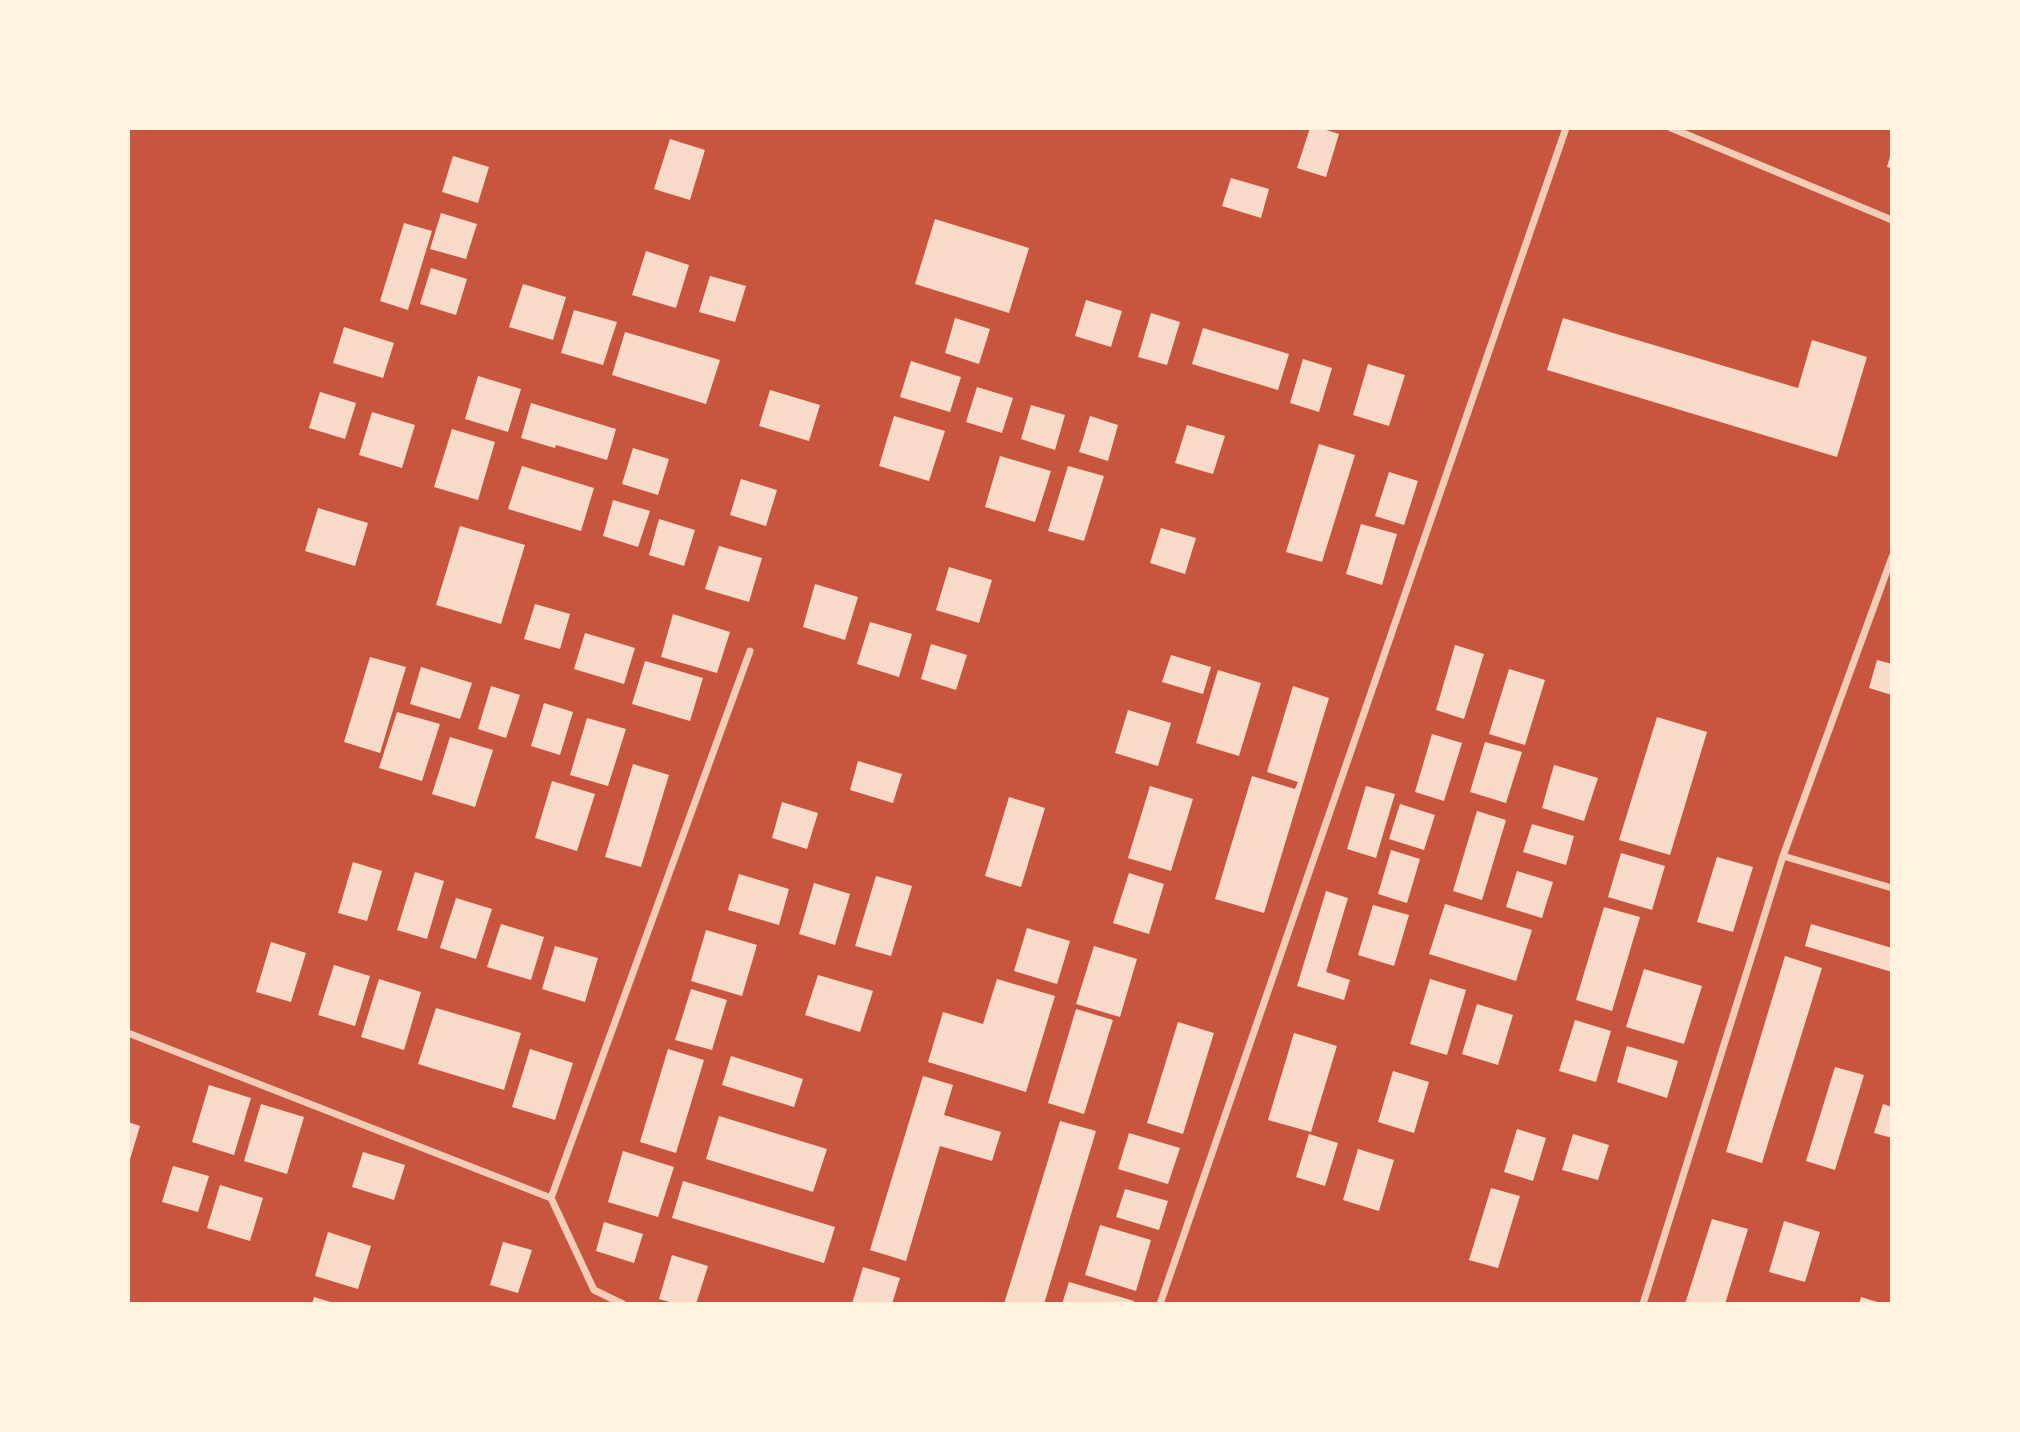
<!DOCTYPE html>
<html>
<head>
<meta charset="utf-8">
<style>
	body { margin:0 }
	#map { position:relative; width:2020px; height:1432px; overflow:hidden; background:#c8553d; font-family:Karla,sans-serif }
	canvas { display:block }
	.frame { position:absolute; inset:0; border:130px solid #fff3e0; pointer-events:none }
</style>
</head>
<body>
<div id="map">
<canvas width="2020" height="1432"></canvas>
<div class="frame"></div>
</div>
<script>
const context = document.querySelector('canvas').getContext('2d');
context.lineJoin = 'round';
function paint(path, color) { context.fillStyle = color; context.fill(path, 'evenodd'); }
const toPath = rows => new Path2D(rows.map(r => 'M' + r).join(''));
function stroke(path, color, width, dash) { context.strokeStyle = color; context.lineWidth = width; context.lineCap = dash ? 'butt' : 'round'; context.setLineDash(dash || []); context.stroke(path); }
const building = toPath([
	[1310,128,1320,128,1339,134,1326,177,1297,168],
	[670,139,705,150,690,200,654,189],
	[1892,150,1892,168,1887,167],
	[453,156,489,167,478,203,442,192],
	[1231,178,1269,189,1261,218,1222,206],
	[441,213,477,224,466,259,430,249],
	[935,219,1029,248,1009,313,915,284],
	[404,223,432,231,408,310,380,301],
	[646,251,689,265,676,308,632,295],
	[431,268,467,279,456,315,420,304],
	[710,276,746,286,735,322,699,312],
	[523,284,566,297,553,340,509,327],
	[1086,300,1122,311,1111,347,1075,336],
	[574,310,617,322,603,365,561,353],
	[1151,313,1180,322,1167,365,1138,357],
	[955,318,990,329,979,364,945,353],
	[1563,318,1798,388,1812,340,1867,357,1837,457,1547,370],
	[344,327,394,343,383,378,333,363],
	[1203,328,1289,354,1278,390,1192,364],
	[625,332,720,360,706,404,612,375],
	[1303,359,1332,368,1319,412,1290,403],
	[911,361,961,377,950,412,900,397],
	[1368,364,1405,375,1389,426,1353,415],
	[478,376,521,389,508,432,465,419],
	[977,387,1013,398,1002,433,966,422],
	[770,390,820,405,809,441,759,426],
	[320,392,356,403,345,439,309,428],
	[531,403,616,429,607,460,556,445,555,448,521,438],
	[1031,405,1065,415,1055,450,1021,439],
	[372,412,415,425,402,468,359,455],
	[894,416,945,431,929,481,879,466],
	[1090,416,1118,425,1108,461,1079,452],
	[1187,425,1225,436,1213,474,1175,463],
	[452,429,495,442,478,500,434,487],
	[1319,444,1355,455,1322,562,1286,552],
	[633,448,669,459,658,495,622,484],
	[1000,456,1051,471,1035,522,985,507],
	[522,466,594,488,581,531,508,509],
	[1068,466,1104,476,1084,541,1048,531],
	[1389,472,1418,481,1404,525,1375,516],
	[741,479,777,490,766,526,730,515],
	[613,500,650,511,638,547,603,536],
	[318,508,368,523,355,566,305,551],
	[659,519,695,530,684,566,649,555],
	[1361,524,1397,534,1382,585,1346,574],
	[460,526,525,545,501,624,436,605],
	[1161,528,1196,538,1185,574,1150,563],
	[719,546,762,558,749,602,705,589],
	[949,567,992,580,979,623,936,610],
	[815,584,858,597,845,640,803,627],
	[535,604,570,614,560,649,524,639],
	[673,614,730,632,717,673,661,657],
	[870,622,912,634,899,677,857,664],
	[585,633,635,648,624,684,574,669],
	[931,644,967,655,956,690,921,679],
	[1455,645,1484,654,1464,719,1436,710],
	[1171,655,1211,667,1203,694,1162,682],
	[370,657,406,667,380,753,344,742],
	[1877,660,1892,664,1892,695,1869,688],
	[645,661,703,678,690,721,632,704],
	[421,667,472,683,460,719,410,704],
	[1509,669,1545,680,1525,745,1489,734],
	[1218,670,1261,683,1239,756,1196,743],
	[491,686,520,695,506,738,478,729],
	[1293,686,1329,698,1264,913,1215,899,1252,776,1295,789,1298,782,1267,772],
	[544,703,573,712,560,755,531,746],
	[1128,710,1171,723,1158,766,1115,753],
	[397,712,440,724,422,781,379,768],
	[1657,717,1707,732,1670,855,1619,840],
	[587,718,626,729,608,786,570,775],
	[1432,734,1462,743,1444,801,1415,792],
	[450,737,493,750,475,807,432,794],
	[1485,742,1522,752,1506,803,1470,792],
	[858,761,902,774,893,803,850,790],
	[633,764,669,775,641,867,605,857],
	[1554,765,1598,778,1584,821,1542,808],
	[552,781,595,794,577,851,535,838],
	[1150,786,1193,799,1171,871,1128,858],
	[1366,786,1395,794,1376,858,1347,849],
	[1009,797,1045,808,1021,887,985,876],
	[782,802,818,813,807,849,772,838],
	[1400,804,1435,815,1424,850,1389,839],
	[1477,811,1506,820,1482,900,1453,891],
	[1532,824,1574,836,1566,865,1523,852],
	[1391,850,1420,859,1407,903,1378,894],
	[1621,853,1665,866,1652,910,1608,897],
	[1717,857,1753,867,1733,932,1697,922],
	[353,862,382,871,367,921,338,913],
	[1517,871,1553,882,1542,918,1506,907],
	[415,872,444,881,427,939,397,930],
	[1129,873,1164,884,1149,934,1113,923],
	[739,874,789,889,779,925,728,910],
	[876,876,912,886,891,956,855,946],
	[814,883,850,894,835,945,799,934],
	[1326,891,1348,898,1326,972,1350,980,1344,1000,1297,986],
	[456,898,492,909,476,959,440,948],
	[1445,904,1532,930,1516,981,1429,954],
	[1373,905,1409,915,1394,966,1358,955],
	[1604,907,1640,917,1612,1011,1576,1000],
	[501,924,544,937,531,980,487,967],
	[1811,924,1892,948,1892,972,1805,946],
	[1027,928,1070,941,1057,984,1014,971],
	[706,930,757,945,742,996,691,981],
	[271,942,306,953,291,1002,256,992],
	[555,946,598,958,585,1002,542,989],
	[1094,946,1137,959,1120,1017,1076,1004],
	[1785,956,1822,968,1762,1163,1726,1152],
	[334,965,370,976,355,1026,318,1015],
	[1644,969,1702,986,1684,1044,1626,1027],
	[818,975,873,991,860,1032,805,1015],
	[379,979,421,992,404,1050,361,1037],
	[997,979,1055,996,1026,1092,928,1062,943,1012,983,1024],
	[1430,979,1466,990,1447,1055,1410,1044],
	[691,989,727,1000,712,1050,675,1040],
	[1477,1004,1513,1015,1498,1065,1462,1054],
	[436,1008,521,1033,504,1090,418,1064],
	[1076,1009,1113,1020,1084,1114,1048,1103],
	[1575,1020,1611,1031,1596,1082,1559,1071],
	[1178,1022,1214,1033,1183,1134,1147,1123],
	[1294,1033,1337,1046,1311,1132,1268,1120],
	[1627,1046,1678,1061,1667,1098,1617,1082],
	[530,1049,573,1063,555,1120,512,1107],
	[668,1049,704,1060,676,1153,640,1142],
	[731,1056,803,1079,794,1107,722,1085],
	[1835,1067,1864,1075,1835,1170,1806,1161],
	[1393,1071,1429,1082,1414,1133,1378,1122],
	[923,1076,953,1085,944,1115,1001,1132,992,1161,940,1146,906,1261,870,1250],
	[209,1085,251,1098,234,1155,192,1142],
	[261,1104,304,1117,287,1174,244,1161],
	[1883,1104,1892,1107,1892,1138,1874,1133],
	[719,1116,827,1149,813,1192,706,1159],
	[1060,1121,1096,1131,1044,1304,1004,1304],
	[128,1122,140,1126,128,1166],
	[1517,1129,1546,1138,1533,1181,1504,1172],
	[1129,1133,1180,1148,1168,1184,1118,1169],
	[1309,1134,1338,1143,1325,1186,1296,1177],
	[1573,1134,1609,1145,1598,1180,1562,1170],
	[1358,1149,1394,1160,1379,1211,1343,1200],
	[623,1151,674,1167,658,1217,608,1202],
	[363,1152,405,1165,394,1200,352,1187],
	[173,1166,209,1176,198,1212,162,1202],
	[683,1181,835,1227,824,1263,672,1218],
	[220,1185,263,1198,250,1241,207,1228],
	[1491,1188,1520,1196,1498,1268,1469,1260],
	[1125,1189,1168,1201,1159,1230,1116,1217],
	[1712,1219,1748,1229,1725,1304,1685,1304],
	[1784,1221,1820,1232,1805,1282,1769,1272],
	[604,1222,643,1234,634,1263,596,1251],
	[1100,1225,1151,1240,1136,1291,1085,1275],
	[328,1232,371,1246,358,1289,315,1276],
	[503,1242,532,1250,518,1293,490,1285],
	[672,1255,708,1266,696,1304,677,1304,659,1299],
	[863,1267,900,1278,892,1304,852,1304],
	[1069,1282,1134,1301,1133,1304,1062,1304],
	[314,1297,337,1304,312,1304],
	[1861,1297,1884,1304,1859,1304]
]);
const minor = toPath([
	[1671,128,1892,220],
	[1783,856,1892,888],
	[128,1033,551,1198,594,1290,623,1304],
	[551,1198,750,651],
	[1160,1304,1566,128],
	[1643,1304,1783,856,1892,557]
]);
paint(building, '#f7dbc8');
stroke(minor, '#f1ccb7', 7);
</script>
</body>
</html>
